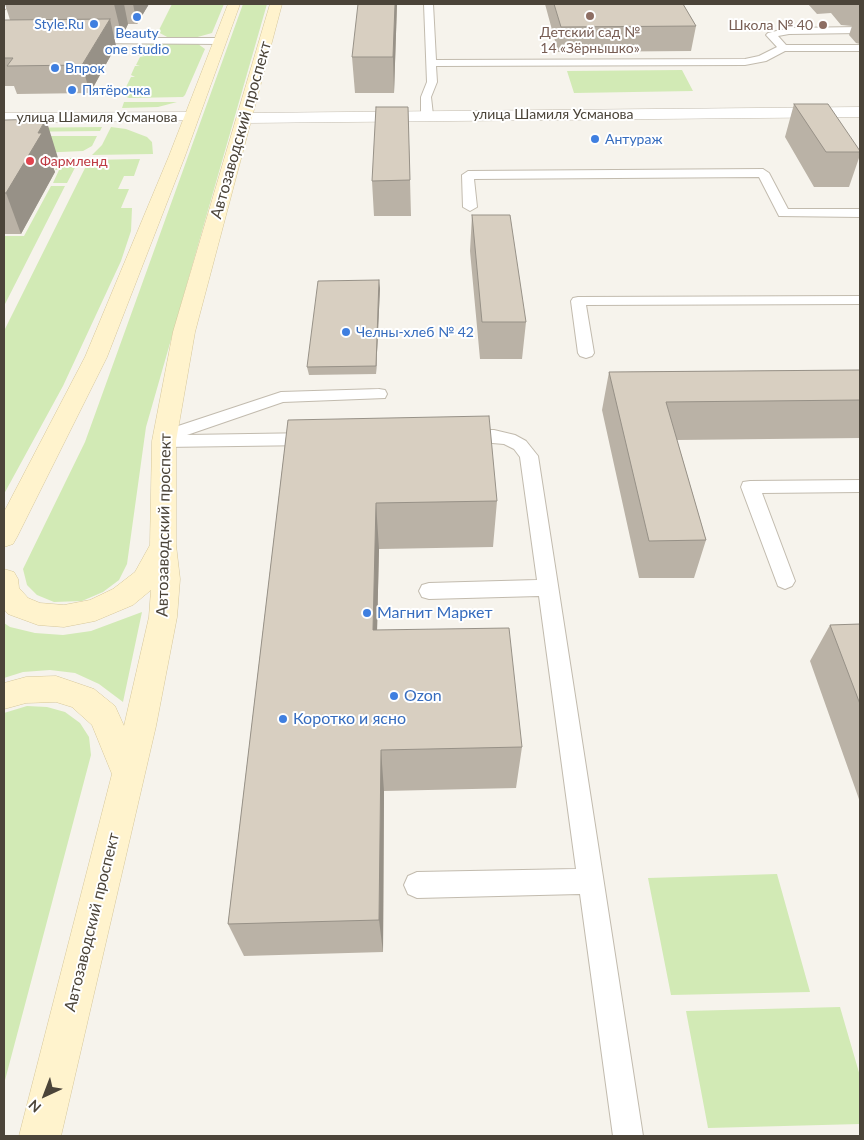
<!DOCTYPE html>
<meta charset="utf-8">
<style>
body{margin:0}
#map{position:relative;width:864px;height:1140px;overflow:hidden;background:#f6f3ec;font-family:Lato,sans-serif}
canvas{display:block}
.frame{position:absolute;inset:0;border:5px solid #4b4439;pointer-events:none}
.north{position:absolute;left:20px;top:1070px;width:50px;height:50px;-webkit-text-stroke:4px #fff;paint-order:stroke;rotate:223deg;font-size:14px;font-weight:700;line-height:20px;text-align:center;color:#4b4439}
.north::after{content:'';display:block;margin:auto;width:18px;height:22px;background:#4b4439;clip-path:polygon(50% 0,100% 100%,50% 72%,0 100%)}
</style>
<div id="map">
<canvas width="864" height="1140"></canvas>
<div class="frame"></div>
<div class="north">N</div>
</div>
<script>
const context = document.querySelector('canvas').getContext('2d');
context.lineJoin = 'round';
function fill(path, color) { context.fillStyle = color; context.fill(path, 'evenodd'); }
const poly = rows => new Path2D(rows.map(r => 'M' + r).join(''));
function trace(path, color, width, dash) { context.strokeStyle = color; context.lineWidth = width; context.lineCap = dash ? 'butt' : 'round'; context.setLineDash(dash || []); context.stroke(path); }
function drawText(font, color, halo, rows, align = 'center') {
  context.font = font + ' Lato,sans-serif'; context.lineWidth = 4; context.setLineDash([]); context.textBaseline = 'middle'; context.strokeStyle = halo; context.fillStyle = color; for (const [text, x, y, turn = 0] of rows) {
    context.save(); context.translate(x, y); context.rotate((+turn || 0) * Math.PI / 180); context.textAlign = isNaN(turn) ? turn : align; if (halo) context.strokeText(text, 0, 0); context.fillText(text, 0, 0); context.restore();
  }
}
const green = poly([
 [172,4,224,4,212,33,194,38,169,38,158,32],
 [243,4,267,4,146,427,127,564,119,580,103,592,82,601,54,602,37,595,27,585,23,569,85,442],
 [157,44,198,44,205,49,185,95,183,97,129,98,122,95,131,77,135,77,131,75,135,66,140,66,136,65,140,57,145,56,138,56,143,45],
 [682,70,693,91,574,93,567,71],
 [124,102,177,102,158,107,122,108],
 [102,127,100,131,4,132,4,128],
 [111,127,126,129,147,137,152,142,153,154,92,155,102,145],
 [48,136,97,136,92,146,83,151,38,153],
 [62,158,80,158,67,183,53,183,59,170,55,170],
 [140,159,134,176,124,176,118,189,129,189,121,208,132,208,131,231,121,261,63,386,4,494,4,331,89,160],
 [51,186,65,186,4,306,4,236,24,236],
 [142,612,123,702,99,684,75,673,50,670,23,672,4,678,4,623,10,627,35,633,63,635,91,631],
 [27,706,47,707,65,712,80,723,89,737,91,755,4,1084,4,713],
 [777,874,810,992,671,995,648,878],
 [840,1007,860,1076,860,1124,708,1128,686,1011]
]);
const lane = poly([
 [4,4,12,4,4,10,4,4],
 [424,4,433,4,436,60,745,59,759,56,777,47,766,35,768,33,789,28,860,27,860,33,789,34,778,36,786,45,860,45,860,51,785,51,766,61,745,65,436,66,437,82,431,97,433,115,427,118,421,115,421,97,427,82,424,4],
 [88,38,220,38,225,41,220,44,85,43,83,41,88,38],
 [763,169,769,173,788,209,860,209,860,217,779,216,759,177,474,179,477,207,470,211,463,207,462,175,468,171,763,169],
 [860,296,860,304,586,305,594,353,592,356,586,358,580,356,578,353,571,301,573,298,578,297,860,296],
 [379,389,385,390,387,394,385,398,283,402,187,435,312,433,318,435,321,439,318,443,312,445,164,447,158,445,155,441,161,436,163,431,281,392,379,389],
 [463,430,494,430,515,435,526,441,538,456,643,1136,613,1136,580,894,417,898,408,894,404,885,408,876,417,872,576,869,539,596,429,599,422,597,419,591,422,585,429,583,537,580,520,457,514,449,504,444,457,440,454,436,457,432,463,430],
 [860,480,860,492,762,493,795,581,792,586,785,589,778,586,741,487,743,482,750,481,860,480]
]);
const street = poly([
 [860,107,860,117,245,123,239,121,237,118,239,115,245,113,860,107],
 [190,112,196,114,198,117,196,120,4,123,4,113,190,112]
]);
const secondary = poly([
 [228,4,240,4,185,156,107,357,17,537,13,544,4,547,4,512,85,357,169,156,228,4],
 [270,4,282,4,195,332,176,441,176,545,180,579,177,617,156,726,61,1136,19,1136,112,774,92,725,72,707,56,702,26,703,4,709,4,683,26,677,56,676,94,689,115,706,124,726,149,617,151,590,133,605,95,621,64,627,38,625,8,614,4,609,4,569,14,572,18,579,19,588,28,598,40,603,64,605,90,600,113,589,135,572,150,545,152,441,173,332,270,4]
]);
const wall = poly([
 [5,4,149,4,137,24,128,24,122,37,114,37,116,46,90,93,17,94,14,86,4,86,4,20,10,20],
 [397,4,394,93,355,93,352,57],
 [545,4,683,4,696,26,691,51,558,52],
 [808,4,860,4,860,44,856,43,849,35,852,26,841,25,831,13,817,14],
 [794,104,860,151,860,155,849,187,814,187,785,137],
 [408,107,411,216,374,216,372,181],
 [4,121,58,158,53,167,55,172,21,234,4,234],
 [472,215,526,322,522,359,480,359,470,251],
 [380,288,376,374,309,375,307,367],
 [860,370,860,438,677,440,706,540,694,578,639,578,602,410,609,372],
 [288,420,497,501,493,547,379,549,377,630,522,747,516,788,384,791,383,952,244,956,228,924],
 [860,624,860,802,810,661,830,625]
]);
const shadedWall = poly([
 [114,4,124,4,128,24,122,37],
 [133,4,149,4,137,24],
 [395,4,397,4,394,93,393,57],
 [110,19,116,46,90,93,82,65],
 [46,119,58,158,53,167,55,172,21,234,6,193,38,133],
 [379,280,380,288,376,374,376,366],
 [376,503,379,549,376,674,373,630],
 [381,750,384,791,383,952,379,920]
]);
const building = poly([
 [358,4,395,4,393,57,352,57,358,4],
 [554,4,683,4,696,26,561,27,554,4],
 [110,19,82,65,7,66,13,58,4,58,4,20,110,19],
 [794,104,828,104,860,151,860,152,826,152,794,104],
 [376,107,408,107,410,180,372,181,376,107],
 [46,119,38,133,42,133,6,193,4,193,4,121,5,120,46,119],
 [472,215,510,215,526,322,482,322,472,215],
 [379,280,376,366,307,367,318,281,379,280],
 [860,370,860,400,666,402,706,540,649,541,609,372,860,370],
 [489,416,497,501,376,503,373,630,509,628,522,747,381,750,379,920,228,924,288,420,489,416],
 [860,624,860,704,830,625,860,624]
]);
const markers = [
 [590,16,5,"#8d6e63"],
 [137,17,5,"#3f7fe0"],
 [94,24,5,"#3f7fe0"],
 [823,25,5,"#8d6e63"],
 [55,68,5,"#3f7fe0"],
 [72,90,5,"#3f7fe0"],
 [595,139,5,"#3f7fe0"],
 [30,161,5,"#e0444e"],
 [346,332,5,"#3f7fe0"],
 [367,613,5,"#3f7fe0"],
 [394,696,5,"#3f7fe0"],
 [283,719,5,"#3f7fe0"]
];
const farShopnames = [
 ["Style.Ru",84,24,"right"],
 ["Beauty",137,33,"center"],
 ["one studio",137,49,"center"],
 ["Впрок",65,68],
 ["Пятёрочка",82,90],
 ["Антураж",605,139],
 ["Челны-хлеб № 42",356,332]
];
const farEducationnames = [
 ["Школа № 40",813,25],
 ["Детский сад №",590,32,"center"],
 ["14 «Зёрнышко»",590,48,"center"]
];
const farStreetnames = [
 ["улица Шамиля Усманова",553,114],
 ["улица Шамиля Усманова",97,117]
];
const farHealthnames = [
 ["Фармленд",40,161]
];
const streetNames = [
 ["Автозаводский проспект",241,130,-74],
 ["Автозаводский проспект",164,525,-89],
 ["Автозаводский проспект",92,922,-76]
];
const shopNames = [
 ["Магнит Маркет",377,613],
 ["Ozon",404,696],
 ["Коротко и ясно",293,719]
];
fill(green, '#d2eab5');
trace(lane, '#c2bbae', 2);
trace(street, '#c2bbae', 1);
trace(secondary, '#d6c79b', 1);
fill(lane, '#fff');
fill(street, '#fff');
fill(secondary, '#fff3cd');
fill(wall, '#bab2a6');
fill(shadedWall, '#979187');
fill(building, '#d8cfc1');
trace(building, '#979187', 1);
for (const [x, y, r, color] of markers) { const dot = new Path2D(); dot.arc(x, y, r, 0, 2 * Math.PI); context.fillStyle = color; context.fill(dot); trace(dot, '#fff', 2); }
drawText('14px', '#366cbe', '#fff', farShopnames, 'left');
drawText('14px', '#785e54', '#fff', farEducationnames, 'right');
drawText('14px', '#4b4439', '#fff', farStreetnames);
drawText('14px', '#be3a42', '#fff', farHealthnames, 'left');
drawText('16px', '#4b4439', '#fff', streetNames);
drawText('16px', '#366cbe', '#fff', shopNames, 'left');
</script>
